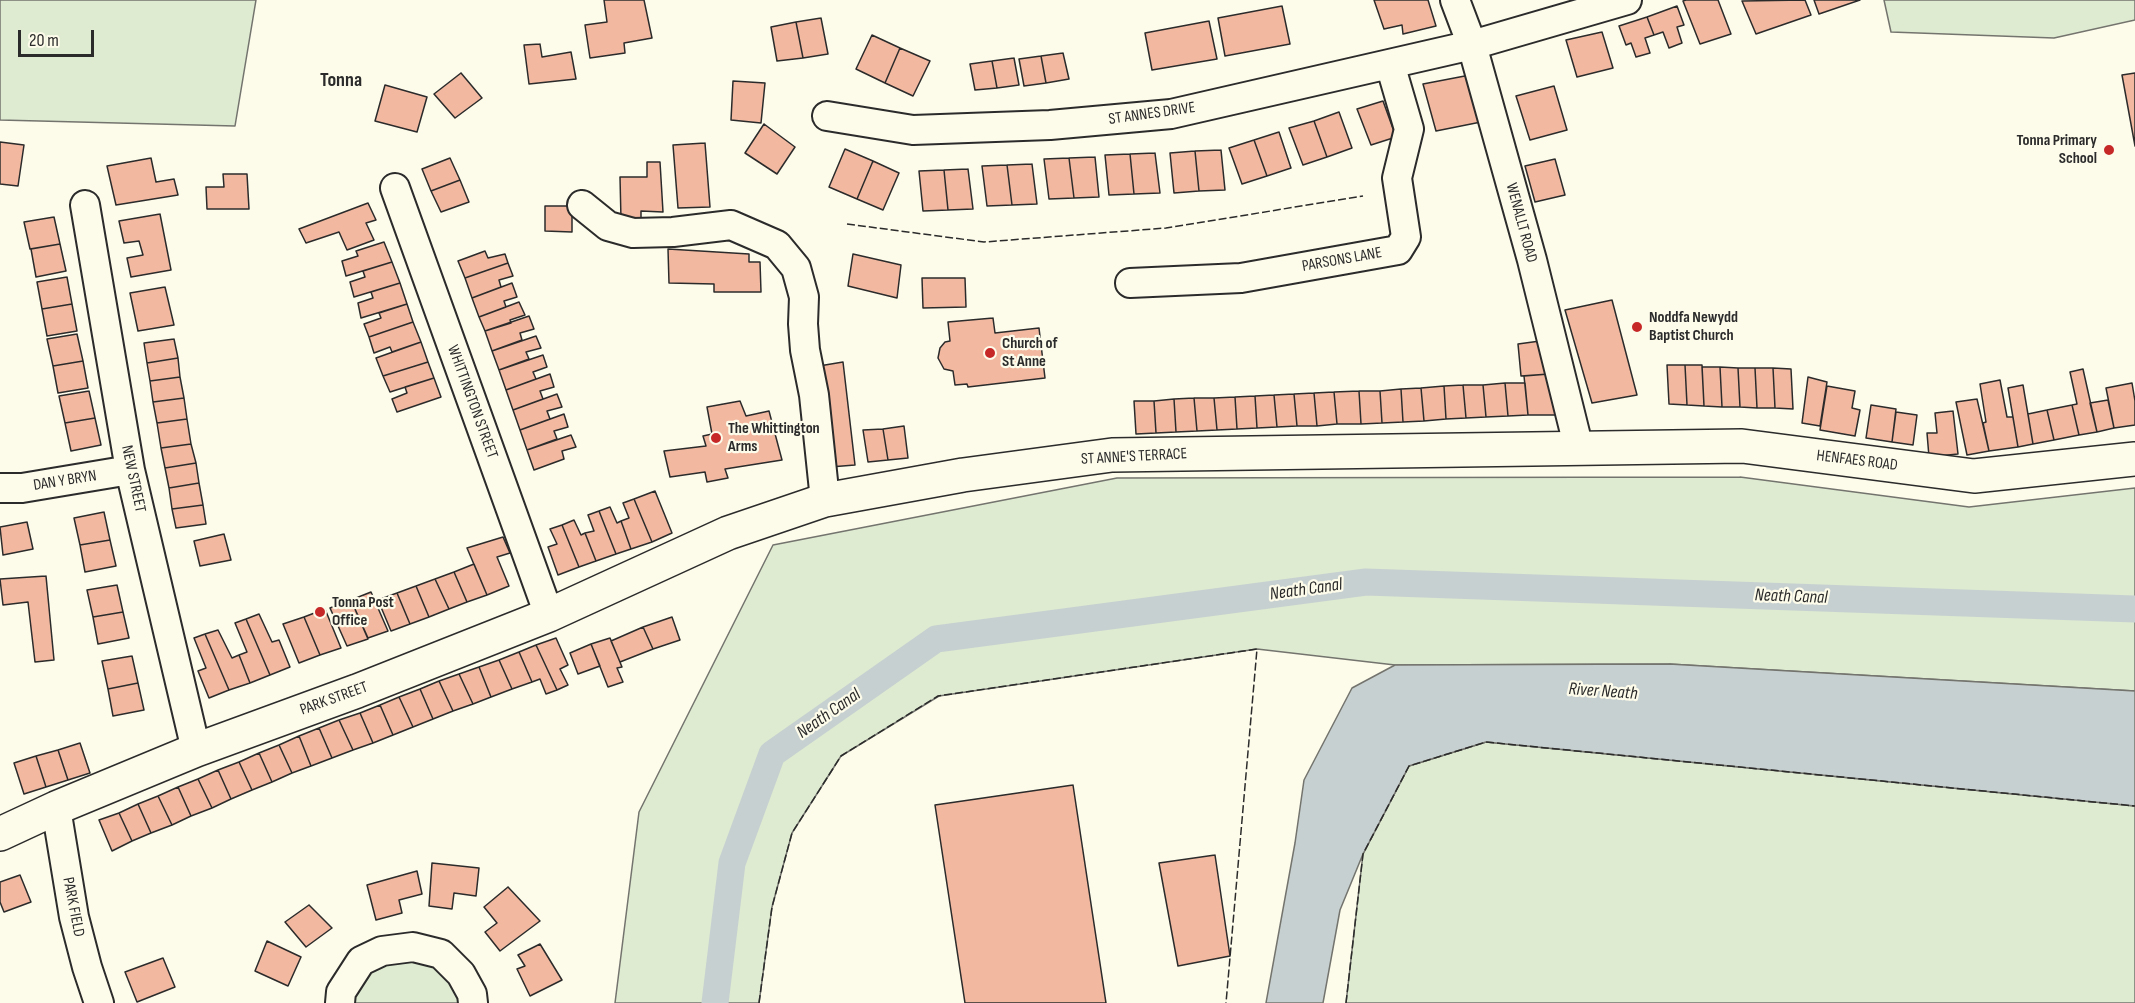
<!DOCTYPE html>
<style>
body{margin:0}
#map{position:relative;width:2135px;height:1003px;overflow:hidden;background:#fdfbea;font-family:"Sofia Sans Condensed",sans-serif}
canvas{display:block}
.scale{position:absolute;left:18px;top:30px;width:76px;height:27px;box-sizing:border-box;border:3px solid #2b2b2b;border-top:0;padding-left:8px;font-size:18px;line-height:21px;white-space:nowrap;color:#2b2b2b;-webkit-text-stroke:4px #fdfbea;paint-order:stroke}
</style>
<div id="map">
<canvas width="2135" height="1003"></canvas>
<div class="scale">20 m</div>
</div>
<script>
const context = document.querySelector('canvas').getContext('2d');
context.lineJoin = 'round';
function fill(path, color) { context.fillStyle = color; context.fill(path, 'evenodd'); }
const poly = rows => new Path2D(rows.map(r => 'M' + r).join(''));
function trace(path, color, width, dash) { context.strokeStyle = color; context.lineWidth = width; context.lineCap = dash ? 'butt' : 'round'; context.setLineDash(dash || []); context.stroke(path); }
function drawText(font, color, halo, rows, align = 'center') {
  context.font = font + ' "Sofia Sans Condensed",sans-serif'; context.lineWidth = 4.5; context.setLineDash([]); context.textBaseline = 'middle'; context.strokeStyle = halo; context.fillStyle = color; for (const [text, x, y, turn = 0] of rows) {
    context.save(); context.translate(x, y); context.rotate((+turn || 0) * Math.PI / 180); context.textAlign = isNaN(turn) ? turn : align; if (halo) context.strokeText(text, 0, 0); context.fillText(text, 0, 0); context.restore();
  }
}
const green = poly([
 [0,0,256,0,235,126,0,120,0,0],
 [1884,0,2135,0,2135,20,2054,38,1891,32,1884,0],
 [1740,477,1969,507,2135,488,2135,691,1669,664,1395,665,1257,649,939,696,841,756,792,833,772,907,759,1003,615,1003,639,812,773,545,1117,478,1740,477],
 [1486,742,2135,806,2135,1003,1346,1003,1363,854,1409,766,1486,742],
 [422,958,447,974,462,1003,349,1003,351,996,378,963,422,958]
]);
const water = poly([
 [1669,664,2135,691,2135,806,1486,742,1409,766,1363,854,1340,910,1323,1003,1266,1003,1295,843,1304,780,1352,688,1395,665,1669,664]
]);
const canal = poly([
 [715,1003,732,863,772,754,936,639,1366,582,2135,609]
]);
const building = poly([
 [604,0,644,0,652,38,624,43,625,53,590,58,585,25,607,22,604,0],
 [1374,0,1428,0,1436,26,1403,34,1402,25,1384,29,1374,0],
 [1686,0,1718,0,1731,34,1700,44,1683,1,1686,0],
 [1805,0,1811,15,1756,34,1742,1,1805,0],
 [1814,0,1860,0,1819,14,1814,0],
 [1282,6,1290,44,1225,56,1218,18,1282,6],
 [1677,6,1684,25,1677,27,1682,43,1669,48,1663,32,1654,35,1647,17,1677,6],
 [1647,17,1654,35,1645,38,1650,53,1636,57,1631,43,1626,45,1619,26,1647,17],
 [821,18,828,54,803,58,796,22,821,18],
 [1209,21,1217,59,1152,70,1145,33,1209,21],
 [796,22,803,58,777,61,771,27,796,22],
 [1602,32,1613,68,1577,77,1566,40,1602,32],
 [872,35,900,48,885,83,856,69,872,35],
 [540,44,542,57,571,52,576,79,529,84,524,45,540,44],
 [900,48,930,61,913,96,885,83,900,48],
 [1063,53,1069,79,1046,83,1041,56,1063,53],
 [1041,56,1046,83,1024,86,1019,59,1041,56],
 [1014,58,1019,85,997,88,992,61,1014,58],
 [992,61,997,88,975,90,970,64,992,61],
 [461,73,482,98,455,118,434,94,461,73],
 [2135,73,2135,146,2122,75,2135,73],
 [1470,75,1481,122,1436,131,1423,84,1470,75],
 [733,81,765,83,761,123,731,120,733,81],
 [385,85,427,97,417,132,375,121,385,85],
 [1554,86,1567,130,1530,140,1516,96,1554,86],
 [1383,101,1396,137,1371,145,1357,109,1383,101],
 [1339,112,1352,148,1327,157,1314,121,1339,112],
 [1314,121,1327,157,1303,165,1289,128,1314,121],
 [764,124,795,147,777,174,745,153,764,124],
 [1279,132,1291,168,1267,176,1254,140,1279,132],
 [1254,140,1267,176,1242,184,1229,148,1254,140],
 [0,142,24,145,18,186,0,184,0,142],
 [705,143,710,207,678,208,673,145,705,143],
 [845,149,873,161,857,199,829,187,845,149],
 [1221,150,1225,190,1199,191,1195,151,1221,150],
 [1195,151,1199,191,1174,193,1170,153,1195,151],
 [1155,153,1160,193,1134,194,1130,154,1155,153],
 [1130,154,1134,194,1109,195,1105,155,1130,154],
 [1095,157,1099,197,1074,198,1069,158,1095,157],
 [151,158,156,182,174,179,178,195,116,205,107,166,151,158],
 [450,158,460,180,431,191,422,169,450,158],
 [1069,158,1074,198,1049,199,1044,159,1069,158],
 [1555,159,1565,195,1535,202,1525,166,1555,159],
 [873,161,899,173,883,210,857,199,873,161],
 [647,162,660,162,663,212,641,211,641,220,621,220,620,177,647,177,647,162],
 [1032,164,1037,204,1012,205,1007,165,1032,164],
 [1007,165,1012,205,987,206,982,166,1007,165],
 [968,169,973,209,948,210,944,170,968,169],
 [944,170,948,210,923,211,919,171,944,170],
 [223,174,247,174,249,209,207,209,206,187,224,187,223,174],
 [460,180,469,202,441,212,431,191,460,180],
 [368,203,376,220,366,223,374,240,347,250,339,232,306,243,299,229,368,203],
 [545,206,572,206,572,232,545,231,545,206],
 [160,214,171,270,131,277,127,258,143,255,139,241,124,243,119,221,160,214],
 [54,217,60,244,30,249,24,222,54,217],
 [384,242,392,262,346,276,342,261,358,256,356,251,384,242],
 [60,244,66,271,36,277,31,249,60,244],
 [668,249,749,254,749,262,760,262,761,292,714,292,714,284,669,283,668,249],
 [485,251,488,258,505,254,508,263,465,278,458,261,485,251],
 [853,254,901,265,897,298,848,286,853,254],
 [392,262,400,283,354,297,350,282,365,277,363,271,392,262],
 [508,263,513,276,499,280,501,287,472,298,465,278,508,263],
 [67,277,72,304,42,309,37,282,67,277],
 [922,278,965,278,966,307,923,308,922,278],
 [400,283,407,304,361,318,358,303,373,298,371,292,400,283],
 [512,283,517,297,504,301,506,307,479,317,472,298,512,283],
 [165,287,174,325,138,331,130,293,165,287],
 [1612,300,1637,395,1592,403,1565,310,1612,300],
 [519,302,525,315,510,320,511,323,485,331,479,317,519,302],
 [72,304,77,331,47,336,42,309,72,304],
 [407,304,413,322,369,337,364,324,381,318,379,313,407,304],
 [529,316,534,329,520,333,522,340,492,351,485,331,529,316],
 [993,318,995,333,1039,328,1045,378,968,387,967,384,955,385,953,371,944,369,938,358,940,348,945,342,950,341,948,322,993,318],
 [413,322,421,342,392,352,390,347,374,353,369,337,413,322],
 [77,334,83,361,53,366,47,339,77,334],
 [536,336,541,348,526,352,529,359,499,370,492,351,536,336],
 [174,339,178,358,147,363,144,343,174,339],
 [1540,341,1549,374,1521,376,1518,344,1540,341],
 [421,342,428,362,383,376,376,358,421,342],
 [543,355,547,367,533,372,536,379,506,390,499,370,543,355],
 [178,358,180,377,150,381,147,363,178,358],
 [83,361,88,388,58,393,53,366,83,361],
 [428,362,434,378,390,392,383,376,428,362],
 [843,362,855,465,830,467,819,366,843,362],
 [1667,365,1685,365,1687,405,1669,404,1667,365],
 [1685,365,1702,365,1704,406,1687,405,1685,365],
 [1702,367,1720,367,1722,407,1704,406,1702,367],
 [1720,367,1738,368,1740,407,1722,407,1720,367],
 [1738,368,1755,368,1757,408,1740,407,1738,368],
 [1755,368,1773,368,1775,408,1757,408,1755,368],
 [1773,368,1791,369,1793,409,1775,408,1773,368],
 [2083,369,2097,432,2079,435,2072,405,2077,404,2070,372,2083,369],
 [550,374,554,387,540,391,543,399,513,410,506,390,550,374],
 [1549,374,1557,415,1528,415,1524,376,1549,374],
 [180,377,184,398,153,402,150,381,180,377],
 [1808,377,1827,382,1820,426,1802,423,1808,377],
 [434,378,441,397,397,412,392,399,407,393,405,387,434,378],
 [2000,380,2007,417,2013,417,2018,447,1989,451,1983,423,1986,422,1980,384,2000,380],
 [1505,383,1525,383,1528,415,1508,416,1505,383],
 [1505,383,1508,416,1486,417,1483,385,1505,383],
 [2132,383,2135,401,2135,425,2114,428,2106,388,2132,383],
 [1463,385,1483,385,1486,417,1466,418,1463,385],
 [1463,385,1466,418,1446,419,1444,386,1463,385],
 [2023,385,2033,444,2018,447,2008,388,2023,385],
 [1444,386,1446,419,1424,421,1421,388,1444,386],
 [1827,386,1855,391,1852,408,1860,410,1855,436,1820,430,1827,386],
 [1421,388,1424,421,1403,422,1401,389,1421,388],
 [1401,389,1403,422,1382,423,1380,391,1401,389],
 [89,391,95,418,65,423,59,396,89,391],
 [1359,391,1380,391,1382,423,1361,424,1359,391],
 [1359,391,1361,424,1337,424,1334,392,1359,391],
 [1334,392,1337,424,1317,426,1314,393,1334,392],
 [1314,393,1317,426,1297,426,1294,394,1314,393],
 [557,394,562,407,547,411,550,419,520,430,513,410,557,394],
 [1294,394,1297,426,1277,427,1274,395,1294,394],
 [1274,395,1277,427,1257,428,1255,396,1274,395],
 [1255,396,1257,428,1237,429,1235,397,1255,396],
 [1235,397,1237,429,1217,430,1214,398,1235,397],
 [184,398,187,419,157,423,153,402,184,398],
 [1194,398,1214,398,1217,430,1197,431,1194,398],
 [1194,398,1197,431,1176,432,1174,399,1194,398],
 [1174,399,1176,432,1156,433,1154,401,1174,399],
 [1977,399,1989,451,1967,455,1956,402,1977,399],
 [2108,400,2114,428,2097,432,2090,403,2108,400],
 [740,401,746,416,769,411,782,460,725,469,728,478,707,482,705,472,670,477,664,451,706,446,703,436,712,434,707,407,740,401],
 [1134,401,1154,401,1156,433,1136,434,1134,401],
 [1871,405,1896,409,1892,442,1866,438,1871,405],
 [2072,405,2079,435,2054,440,2047,410,2072,405],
 [2047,410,2054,440,2033,444,2028,414,2047,410],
 [1953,411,1958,454,1929,457,1927,433,1937,433,1935,413,1953,411],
 [1896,412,1917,415,1913,445,1892,442,1896,412],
 [564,414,568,427,554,431,557,439,527,450,520,430,564,414],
 [95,418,101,445,71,451,65,423,95,418],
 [187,419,191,444,161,448,157,423,187,419],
 [904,426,908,458,888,460,883,429,904,426],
 [883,429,888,460,868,462,863,430,883,429],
 [571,435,576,447,562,451,564,459,534,470,527,450,571,435],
 [191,444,196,463,165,468,161,448,191,444],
 [196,463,199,483,169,488,165,468,196,463],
 [199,483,203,505,172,509,169,488,199,483],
 [655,491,672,533,652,542,634,499,655,491],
 [634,499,652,542,631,549,621,521,629,518,623,503,634,499],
 [203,505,206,524,176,528,172,509,203,505],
 [610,507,617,523,621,521,631,549,616,554,599,511,610,507],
 [599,511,616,554,596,561,585,533,594,531,588,515,599,511],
 [104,512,110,540,80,545,74,518,104,512],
 [574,520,581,535,585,533,596,561,579,567,562,525,574,520],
 [27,522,33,549,3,555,0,527,27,522],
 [562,525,579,567,558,575,548,547,557,544,550,529,562,525],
 [224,534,231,560,200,566,194,541,224,534],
 [503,537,510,553,497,557,509,586,487,595,467,548,503,537],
 [110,540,116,566,85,572,80,545,110,540],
 [474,564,487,595,467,602,454,572,474,564],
 [454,572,467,602,449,609,435,579,454,572],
 [46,576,54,660,35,662,28,602,3,605,0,579,46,576],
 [435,579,449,609,429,617,416,586,435,579],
 [117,585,123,612,93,617,87,590,117,585],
 [416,586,429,617,410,624,397,593,416,586],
 [371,592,388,631,368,638,351,600,371,592],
 [397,593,410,624,391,631,378,600,397,593],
 [351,600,368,639,347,646,330,608,351,600],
 [325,609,341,648,320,655,304,617,325,609],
 [123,612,129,638,98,644,93,617,123,612],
 [259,614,272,642,279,640,290,667,270,675,246,619,259,614],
 [304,617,320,655,299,663,283,624,304,617],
 [672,617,680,640,653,649,643,627,672,617],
 [246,619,270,675,250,683,239,655,247,652,235,623,246,619],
 [643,627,653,649,620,662,611,641,643,627],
 [218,630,232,658,239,655,250,683,229,690,205,634,218,630],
 [205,634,229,690,209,698,198,671,206,668,194,638,205,634],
 [556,638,568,665,560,669,568,685,557,690,536,645,556,638],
 [610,638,622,667,617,668,623,682,608,687,591,644,610,638],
 [591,644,600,666,578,674,570,653,591,644],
 [536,645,557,690,546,694,540,679,532,682,519,652,536,645],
 [519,652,532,682,512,689,499,660,519,652],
 [132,656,138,683,108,689,102,661,132,656],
 [499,660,512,689,491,697,479,667,499,660],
 [479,667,491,697,473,704,459,674,479,667],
 [459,674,473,704,453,711,439,681,459,674],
 [439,681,453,711,433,719,420,689,439,681],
 [138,683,144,710,113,716,108,689,138,683],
 [420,689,433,719,413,727,399,697,420,689],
 [399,697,413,727,393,735,380,705,399,697],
 [380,705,393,735,373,743,360,713,380,705],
 [360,713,373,743,353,750,339,720,360,713],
 [339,720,353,750,332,758,319,728,339,720],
 [319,728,332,758,311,766,299,736,319,728],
 [299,736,311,766,292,773,279,745,299,736],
 [80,743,90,773,68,780,58,750,80,743],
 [279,745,292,773,272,782,259,753,279,745],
 [58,750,68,780,46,787,36,756,58,750],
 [259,753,272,782,252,790,239,762,259,753],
 [36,756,46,787,24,794,14,763,36,756],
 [239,762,252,790,231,799,218,770,239,762],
 [218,770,231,799,212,808,198,779,218,770],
 [198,779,212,808,191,816,178,787,198,779],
 [1073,785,1106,1003,965,1003,935,805,1073,785],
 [178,787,191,816,172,825,158,796,178,787],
 [158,796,172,825,151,833,138,804,158,796],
 [138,804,151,833,132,841,119,813,138,804],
 [119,813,132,841,112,851,99,820,119,813],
 [1215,855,1230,956,1178,966,1159,863,1215,855],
 [432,863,479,868,476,896,454,893,452,909,429,906,432,863],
 [417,871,422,894,399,900,402,913,376,920,367,885,417,871],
 [20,875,31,902,4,912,0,902,0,882,20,875],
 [508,887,540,921,500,951,485,932,497,923,484,907,508,887],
 [309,905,332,928,306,947,285,922,309,905],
 [267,941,301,957,288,986,255,971,267,941],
 [540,944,562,980,530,996,517,969,525,966,518,955,540,944],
 [163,958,175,987,137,1002,125,972,163,958]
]);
const minor = poly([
 [1455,0,1472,45,1532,260,1579,449],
 [827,116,913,130,1050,125,1171,114,1472,45,1627,0],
 [395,188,549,615],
 [85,205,130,470,196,750],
 [582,205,608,226,633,233,673,232,731,225,777,245,796,268,804,297,803,324,805,350,814,395,825,500],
 [1130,283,1241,278,1398,250,1406,237,1397,178,1409,129,1390,64],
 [0,488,22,488,130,470],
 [56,808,74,917,87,967,99,1003],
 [340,1003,341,992,361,961,382,951,413,947,441,954,461,974,472,994,473,1003]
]);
const major = poly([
 [0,834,56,808,196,750,357,691,549,615,728,533,825,500,963,475,1112,455,1742,446,1974,476,2135,459]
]);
const fence = poly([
 [847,224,984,242,1166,228,1363,196],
 [759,1003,772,907,792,833,841,756,938,696,1257,649,1226,1003],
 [1346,1003,1363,854,1409,766,1486,742,2135,806]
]);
const markers = [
 [2109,150,6,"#c62828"],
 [1637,327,6,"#c62828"],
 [990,353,6,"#c62828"],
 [716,438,6,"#c62828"],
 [320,612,6,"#c62828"]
];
const streetNames = [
 ["ST ANNES DRIVE",1152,114,-8],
 ["WENALLT ROAD",1521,223,75],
 ["PARSONS LANE",1342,260,-10],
 ["WHITTINGTON STREET",472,402,70],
 ["ST ANNE'S TERRACE",1134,457,-3],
 ["HENFAES ROAD",1857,461,7],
 ["NEW STREET",133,479,78],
 ["DAN Y BRYN",65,481,-9],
 ["PARK STREET",334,699,-20],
 ["PARK FIELD",73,907,79]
];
const poiNames = [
 ["Tonna Primary",2097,141,"right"],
 ["School",2097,159,"right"],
 ["Noddfa Newydd",1649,318],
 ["Baptist Church",1649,336],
 ["Church of",1002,344],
 ["St Anne",1002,362],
 ["The Whittington",728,429],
 ["Arms",728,447],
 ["Tonna Post",332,603],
 ["Office",332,621]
];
const waterNames = [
 ["Neath Canal",1306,590,-8],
 ["Neath Canal",1791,597,2],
 ["River Neath",1603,692,4],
 ["Neath Canal",829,714,-35]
];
const quarterNames = [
 ["Tonna",341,81]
];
fill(green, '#deebd1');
trace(green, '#74746e', 1.5);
fill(water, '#c7d0d0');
trace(water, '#74746e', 1.5);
trace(canal, '#c7d0d0', 27);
fill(building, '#f2b8a0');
trace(building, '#2b2b2b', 1.5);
trace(minor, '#2b2b2b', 32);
trace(major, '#2b2b2b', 36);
trace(minor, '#fdfbea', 28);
trace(major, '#fdfbea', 33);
trace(fence, '#2b2b2b', 1.5, [8, 3]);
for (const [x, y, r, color] of markers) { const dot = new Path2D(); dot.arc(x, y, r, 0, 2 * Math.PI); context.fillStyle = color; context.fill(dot); trace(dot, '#fdfbea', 2); }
drawText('16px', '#2b2b2b', '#fdfbea', streetNames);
drawText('bold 16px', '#2b2b2b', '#fdfbea', poiNames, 'left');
drawText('italic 18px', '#2b2b2b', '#fdfbea', waterNames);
drawText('bold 20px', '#2b2b2b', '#fdfbea', quarterNames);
</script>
